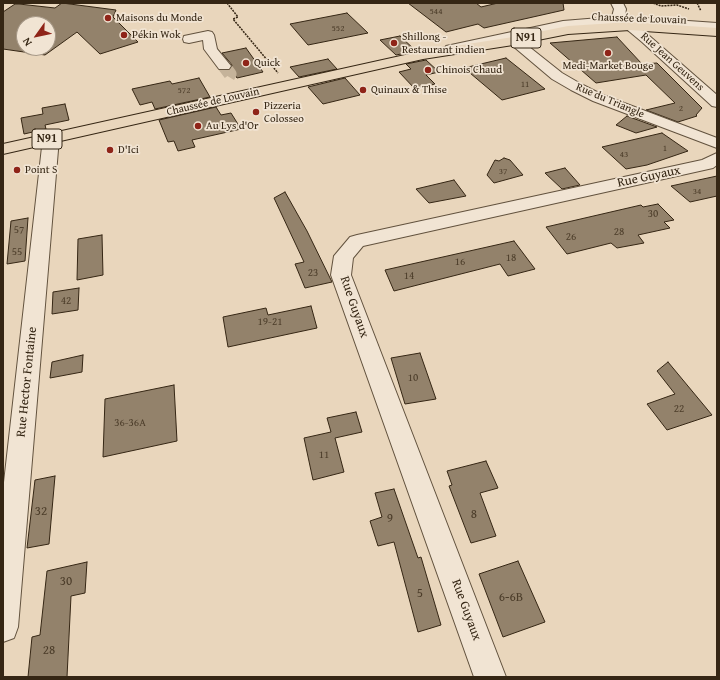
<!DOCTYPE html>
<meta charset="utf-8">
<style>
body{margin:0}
#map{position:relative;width:720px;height:680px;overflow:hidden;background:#e9d6bc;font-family:"Gentium Book Plus",serif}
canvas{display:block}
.frame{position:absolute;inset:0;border:4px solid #352614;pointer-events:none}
.north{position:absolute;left:16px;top:16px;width:40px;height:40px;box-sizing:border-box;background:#f1e4d3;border:1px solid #a69887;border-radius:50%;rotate:237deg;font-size:11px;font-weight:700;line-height:16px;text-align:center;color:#352614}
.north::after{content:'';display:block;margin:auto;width:14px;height:18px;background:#8f2418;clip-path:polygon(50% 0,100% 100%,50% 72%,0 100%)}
</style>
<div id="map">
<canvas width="720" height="680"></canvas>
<div class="frame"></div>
<div class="north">N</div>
</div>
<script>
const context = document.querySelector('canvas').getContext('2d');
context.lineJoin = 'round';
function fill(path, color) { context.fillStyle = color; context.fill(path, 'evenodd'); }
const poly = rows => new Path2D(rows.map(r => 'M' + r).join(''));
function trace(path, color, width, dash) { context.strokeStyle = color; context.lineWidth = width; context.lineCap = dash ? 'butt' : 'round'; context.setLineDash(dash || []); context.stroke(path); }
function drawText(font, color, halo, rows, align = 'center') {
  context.font = font + ' "Gentium Book Plus",serif'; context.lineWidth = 3.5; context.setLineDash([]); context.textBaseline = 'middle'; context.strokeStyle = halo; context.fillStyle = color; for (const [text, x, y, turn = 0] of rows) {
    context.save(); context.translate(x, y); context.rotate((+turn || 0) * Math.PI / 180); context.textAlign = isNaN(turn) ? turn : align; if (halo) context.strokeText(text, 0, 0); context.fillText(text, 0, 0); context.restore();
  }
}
const building = poly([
 [62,3,116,10,113,17,138,42,100,54,77,32,45,55,3,49,3,12,15,4,19,4,55,8,62,3],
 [24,24,48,24,48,48,24,48,24,24],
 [408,3,476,3,481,7,498,3,563,3,564,10,484,28,478,24,446,32,408,3],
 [347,13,368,33,308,45,290,24,347,13],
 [400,36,416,51,396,55,380,40,400,36],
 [617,37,642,64,657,63,702,108,696,115,697,116,678,122,646,110,675,103,646,75,596,83,550,43,617,37],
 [246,48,263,72,237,78,231,69,232,65,222,53,246,48],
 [506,58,545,89,502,100,464,68,506,58],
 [328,59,337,69,299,77,290,67,328,59],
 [426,60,439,72,426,75,435,84,415,89,399,72,411,69,406,64,426,60],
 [199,78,210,97,155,109,152,102,140,105,132,89,170,81,172,84,199,78],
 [345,78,360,95,323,104,308,87,345,78],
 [65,104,69,120,45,125,46,129,24,134,21,118,43,114,42,108,65,104],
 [216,107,221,115,231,113,241,129,192,140,195,147,178,151,174,141,168,142,159,120,216,107],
 [627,116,657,127,636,133,616,125,627,116],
 [662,133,688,151,647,165,626,169,602,147,662,133],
 [504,158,510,160,523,175,494,183,487,175,495,160,499,161,504,158],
 [565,168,580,185,562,189,545,173,565,168],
 [717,176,717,196,690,202,671,186,717,176],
 [454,180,466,196,429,203,416,189,454,180],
 [285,192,307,231,332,282,305,288,295,264,304,262,274,198,285,192],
 [658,204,674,220,664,222,670,228,638,235,644,243,617,248,611,243,567,254,546,227,641,205,643,207,658,204],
 [28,218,25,261,7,264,11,221,28,218],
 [102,235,103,275,77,280,78,239,102,235],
 [514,241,535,269,508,276,500,264,394,291,385,270,514,241],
 [79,288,78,310,52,314,53,292,79,288],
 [311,306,317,328,228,347,223,317,266,308,268,315,311,306],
 [420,353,436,399,405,404,391,358,420,353],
 [83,355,82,372,50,378,52,362,83,355],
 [668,362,712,415,667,430,647,404,675,394,657,371,668,362],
 [174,385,177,441,103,457,105,399,174,385],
 [356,412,362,432,335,438,344,472,313,480,304,438,331,432,327,418,356,412],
 [486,461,498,488,480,493,496,536,471,543,449,486,452,485,447,471,486,461],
 [55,476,49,544,27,548,35,480,55,476],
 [394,489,418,558,421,557,441,625,418,632,394,542,378,546,370,521,382,517,375,493,394,489],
 [518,561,545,622,503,637,479,574,518,561],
 [87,562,85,593,71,596,67,677,28,677,32,637,40,635,47,571,87,562]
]);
const minorTunnel = poly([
 [224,66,230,74,227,79]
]);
const path = poly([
 [227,3,238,17,233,19,278,73],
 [653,3,661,6,677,5,689,9],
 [697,3,701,11]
]);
const minor = poly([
 [611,3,623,3,626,9,625,16,630,19,645,18,717,23,717,31,638,26,717,95,717,107,712,106,642,42,624,27,606,28,601,25,563,29,518,38,562,73,581,84,603,95,717,138,717,148,593,101,571,90,552,79,507,41,451,53,446,52,444,49,446,46,451,45,563,21,612,17,614,9,611,3],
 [208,31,212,32,214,35,217,49,231,66,229,69,219,69,204,49,203,40,189,43,184,42,183,39,184,36,208,31],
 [51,133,57,135,59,138,18,627,14,638,3,642,3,491,43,138,45,135,51,133],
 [717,153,717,165,713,168,363,246,353,258,351,275,506,677,474,677,331,275,334,256,350,237,357,235,702,160,717,153]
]);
const major = poly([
 [630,22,717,28,717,36,630,30,568,34,513,45,423,59,3,154,3,144,423,51,513,37,568,26,630,22]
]);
const markers = [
 [108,18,4,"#8f2418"],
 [124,35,4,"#8f2418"],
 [394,43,4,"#8f2418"],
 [608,53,4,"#8f2418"],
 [246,63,4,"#8f2418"],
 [428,70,4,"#8f2418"],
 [363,90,4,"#8f2418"],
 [256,112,4,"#8f2418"],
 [198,126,4,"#8f2418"],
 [110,150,4,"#8f2418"],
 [17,170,4,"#8f2418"]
];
const farNumbernames = [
 ["544",436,12],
 ["552",338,29],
 ["11",525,85],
 ["572",184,91],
 ["2",681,109],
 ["1",665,149],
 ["43",624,155],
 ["37",503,172],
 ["34",697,192]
];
const farPoinames = [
 ["Maisons du Monde",116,18],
 ["Pékin Wok",132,35],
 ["Shillong -",402,37],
 ["Restaurant indien",402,50],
 ["Quick",254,63],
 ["Medi-Market Bouge",608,66,"center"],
 ["Chinois Chaud",436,70],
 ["Quinaux & Thise",371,90],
 ["Pizzeria",264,106],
 ["Colosseo",264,119],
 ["Au Lys d'Or",206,126],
 ["D'Ici",118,150],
 ["Point S",25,170]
];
const farStreetnames = [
 ["Chaussée de Louvain",639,19,2],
 ["Rue Jean Geuvens",672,62,42],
 ["Rue du Triangle",610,101,23],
 ["Chaussée de Louvain",213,102,-13]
];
const numberNames = [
 ["30",653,214],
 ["57",19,230],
 ["28",619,232],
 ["26",571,237],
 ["55",17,252],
 ["18",511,258],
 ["16",460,262],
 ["23",313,273],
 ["14",409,276],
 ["42",66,301],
 ["19-21",270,322],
 ["10",413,378],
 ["22",679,409],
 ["36-36A",130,423],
 ["11",324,455]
];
const shields = [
 [526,38,30],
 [47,139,30]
];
const shieldNames = [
 ["N91",526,38],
 ["N91",47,139]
];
const streetNames = [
 ["Rue Guyaux",649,177,-12],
 ["Rue Guyaux",354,307,71],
 ["Rue Hector Fontaine",27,382,-84],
 ["Rue Guyaux",466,610,70]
];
const nearNumbernames = [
 ["32",41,512],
 ["8",474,515],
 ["9",390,519],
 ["30",66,582],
 ["5",420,594],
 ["6-6B",511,598],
 ["28",49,651]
];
fill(building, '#93826b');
trace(building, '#352614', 1);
trace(minorTunnel, '#c5b39a', 13, [13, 6]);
trace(minor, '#62523e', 2);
trace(major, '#352614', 2);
trace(path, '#352614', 1.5, [2, 1]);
fill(minor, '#f1e4d3');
fill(major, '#e9d6bc');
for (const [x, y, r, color] of markers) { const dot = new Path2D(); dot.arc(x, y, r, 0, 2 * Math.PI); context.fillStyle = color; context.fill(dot); trace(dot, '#f1e4d3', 1.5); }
drawText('9px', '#4c3d2a', null, farNumbernames);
drawText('11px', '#352614', '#f1e4d3', farPoinames, 'left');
drawText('11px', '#352614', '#f1e4d3', farStreetnames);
drawText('11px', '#4c3d2a', null, numberNames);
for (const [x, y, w] of shields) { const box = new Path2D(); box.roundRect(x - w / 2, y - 10, w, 20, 3); context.fillStyle = '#f1e4d3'; context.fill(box); trace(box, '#352614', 1); }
drawText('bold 12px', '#352614', null, shieldNames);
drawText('13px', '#352614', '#f1e4d3', streetNames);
drawText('13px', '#4c3d2a', null, nearNumbernames);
</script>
